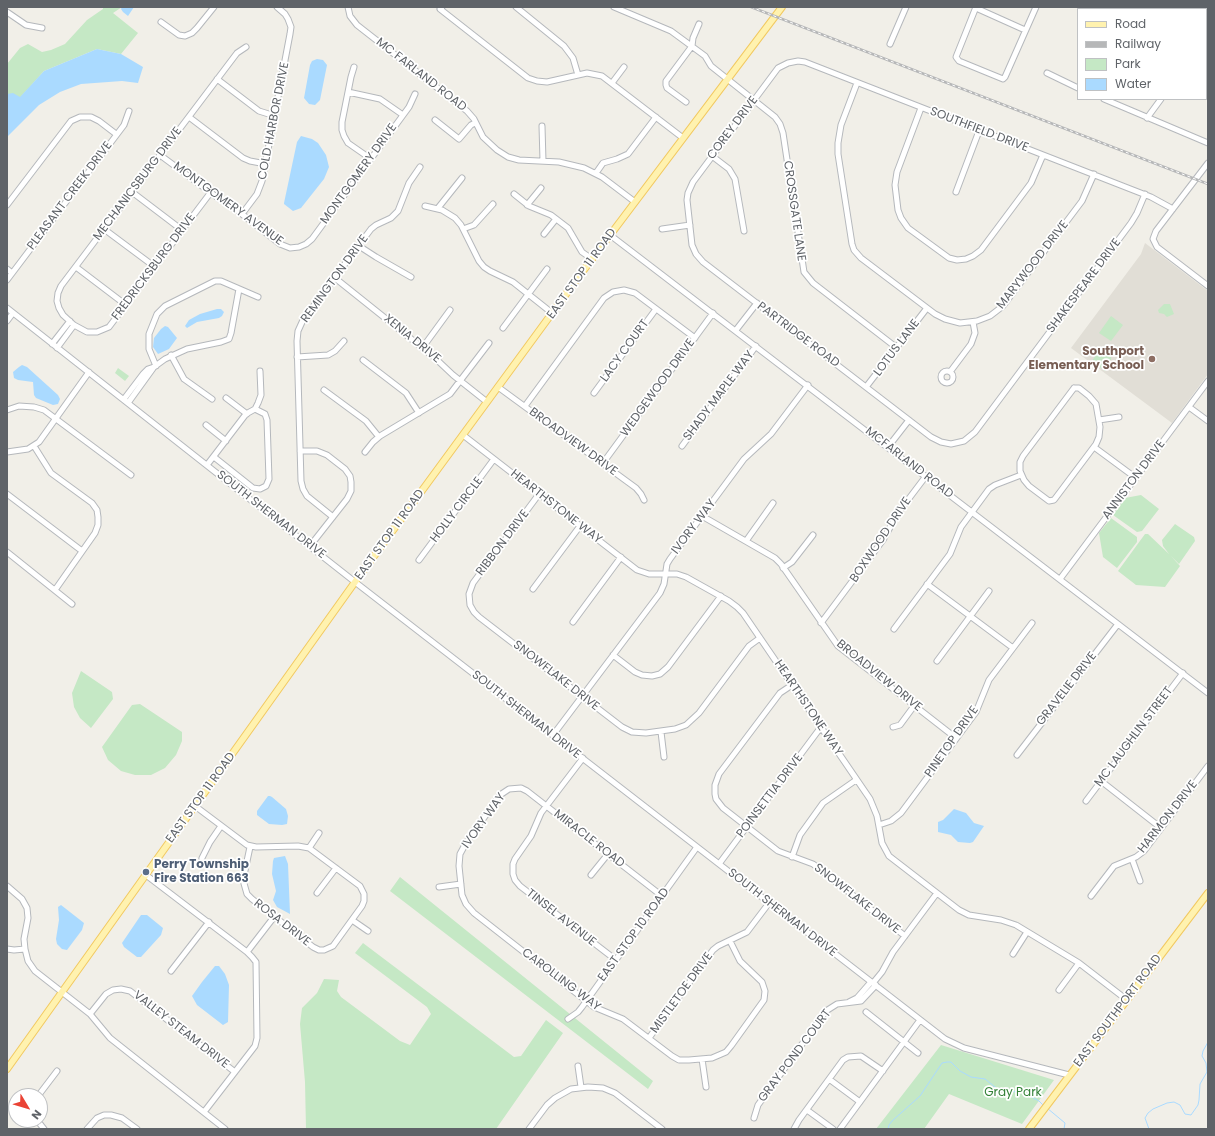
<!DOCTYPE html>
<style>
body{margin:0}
#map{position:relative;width:1215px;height:1136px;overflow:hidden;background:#f1efe8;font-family:Poppins,sans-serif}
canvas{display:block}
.frame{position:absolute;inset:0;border:8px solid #5f6368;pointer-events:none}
.legend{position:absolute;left:1077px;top:8px;width:130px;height:92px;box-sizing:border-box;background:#fff;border:1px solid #bfc1c3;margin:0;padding:5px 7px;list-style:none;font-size:12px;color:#5f6368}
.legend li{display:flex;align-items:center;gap:8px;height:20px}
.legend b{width:20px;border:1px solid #bfc1c3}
.north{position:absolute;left:8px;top:1088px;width:40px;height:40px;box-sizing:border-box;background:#fff;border:1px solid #bfc1c3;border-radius:50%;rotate:128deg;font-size:11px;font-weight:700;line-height:16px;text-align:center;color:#5f6368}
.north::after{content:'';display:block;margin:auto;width:14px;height:18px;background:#ea4335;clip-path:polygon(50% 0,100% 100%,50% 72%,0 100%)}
</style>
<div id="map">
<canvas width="1215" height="1136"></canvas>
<div class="frame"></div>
<ul class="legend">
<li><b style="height:5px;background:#fff2af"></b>Road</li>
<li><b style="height:5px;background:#b6b7b8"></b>Railway</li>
<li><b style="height:11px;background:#c5e8c5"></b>Park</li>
<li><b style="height:11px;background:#aadaff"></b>Water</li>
</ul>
<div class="north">N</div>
</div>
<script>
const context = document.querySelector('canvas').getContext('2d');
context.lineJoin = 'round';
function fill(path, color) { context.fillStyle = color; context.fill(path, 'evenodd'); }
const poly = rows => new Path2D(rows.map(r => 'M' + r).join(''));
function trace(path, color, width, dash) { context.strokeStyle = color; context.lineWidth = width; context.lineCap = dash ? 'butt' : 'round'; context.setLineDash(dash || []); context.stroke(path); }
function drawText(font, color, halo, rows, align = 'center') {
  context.font = font + ' Poppins,sans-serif'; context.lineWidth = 3.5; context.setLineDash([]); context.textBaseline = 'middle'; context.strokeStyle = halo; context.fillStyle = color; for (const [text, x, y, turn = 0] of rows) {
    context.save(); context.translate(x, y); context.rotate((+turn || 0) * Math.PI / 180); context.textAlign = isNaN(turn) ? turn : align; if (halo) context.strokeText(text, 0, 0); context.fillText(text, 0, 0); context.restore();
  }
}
const education = poly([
 [1145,243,1208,291,1208,374,1172,423,1071,348,1141,254]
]);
const green = poly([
 [103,7,122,7,113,13,138,33,121,54,97,49,44,71,20,98,7,94,7,64,20,48,28,44,42,52,51,50,65,44,87,20,103,9],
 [1164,304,1170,304,1174,314,1167,317,1164,314,1159,313,1158,310],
 [1111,316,1123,325,1111,341,1099,333],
 [1098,352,1111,357,1111,360,1107,361,1108,367,1105,371,1092,361],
 [118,368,129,376,125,381,115,373],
 [1141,495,1159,509,1142,531,1137,532,1113,515,1125,498],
 [1111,518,1137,537,1137,542,1117,568,1103,557,1099,533],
 [1175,524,1194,537,1195,541,1179,564,1171,556,1180,566,1165,587,1136,585,1118,571,1145,534,1148,534,1169,554,1163,546,1162,540],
 [81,671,112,692,113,699,91,728,80,718,74,707,72,693],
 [140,704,182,732,182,741,176,755,165,768,151,775,135,775,121,771,108,760,102,747,132,705],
 [400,877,653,1081,648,1089,390,891],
 [363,943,514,1057,521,1056,546,1020,563,1033,496,1129,306,1129,305,1082,300,1024,302,1008,317,993,324,979,339,980,337,991,341,997,400,1041,410,1045,431,1014,427,1007,355,953],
 [941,1045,1054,1080,1022,1124,949,1094,924,1129,876,1129]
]);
const water = poly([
 [122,7,134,7,128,16,123,12,121,9],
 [97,49,121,54,143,67,138,83,122,81,81,84,60,92,39,105,7,137,7,94,13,93,20,97,44,71],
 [317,59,323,60,327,65,320,100,315,105,309,104,304,98,310,65,312,61],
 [301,136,312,139,318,143,326,155,329,167,324,179,301,208,293,211,284,204,284,203,297,142],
 [217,309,221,309,224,312,222,316,219,318,197,322,187,328,185,326,189,320,200,314],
 [165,326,168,327,177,338,169,349,158,354,153,347,154,338,161,329],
 [22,365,27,367,58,395,60,399,58,404,53,405,36,398,34,395,33,382,18,380,14,378,13,372,19,367],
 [268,796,270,796,272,797,286,809,288,816,287,824,282,825,269,824,257,815,257,811],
 [954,809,966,813,974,823,984,826,973,842,970,843,958,842,951,835,938,832,938,822,943,820],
 [285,856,288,864,290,914,277,907,273,900,276,891,272,874,273,861,274,858],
 [61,905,84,923,82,930,67,950,62,949,57,944,56,939,59,920,58,907],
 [141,915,147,915,163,928,161,935,141,957,137,957,124,947,122,943],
 [215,966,219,966,225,974,229,985,228,1022,223,1025,197,1005,192,996,202,982]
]);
const stream = poly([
 [1047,1108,1065,1123,1064,1129],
 [888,1129,889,1125,892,1121,920,1096,942,1063,947,1062,951,1062,960,1071,971,1077,985,1079,1000,1091,1022,1092,1039,1101,1043,1105],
 [1149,1129,1145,1118,1148,1113,1153,1109,1167,1103,1174,1102,1180,1105,1185,1114,1191,1115,1198,1105,1199,1100,1200,1084,1207,1072,1206,1063,1202,1056,1203,1051,1208,1042]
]);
const minor = poly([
 [348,7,350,16,357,25,467,111,474,119,483,137,497,150,508,157,519,160,559,162,584,168,602,177,635,202],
 [442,7,440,9,528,78,537,81,547,82,587,73,602,76,683,138],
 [516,7,564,46,573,58,578,75],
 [614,7,671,31,705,56,711,66,775,117,780,124,783,133,804,272,813,283,897,348],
 [976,7,956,57,959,61,1003,79,1005,77,1036,7],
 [976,8,1025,30],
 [1139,9,1140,7],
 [7,12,26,25,42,28],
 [161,22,179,35,185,36,192,33,197,28,214,7],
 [1206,41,1208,38],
 [890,44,906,7],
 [354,67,351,77,342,122,342,130,344,136,348,143,371,159],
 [1047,73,1078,88],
 [217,79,259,111,275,116],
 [612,83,624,67],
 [857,83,841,125,838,143,838,154,852,244,854,250,861,258,935,314,945,319,960,323,977,321,990,316,1003,306,1082,201,1094,174],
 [348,92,380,99,403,115],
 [1104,99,1208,143],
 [686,102,667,88,666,85,666,81,692,46,693,38,699,24],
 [921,108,897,172,895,185,898,210,901,218,908,228,949,258,957,260,966,259,973,256,981,250,1031,183,1043,155],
 [189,117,243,158,250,161,266,164],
 [1147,118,1161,99],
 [435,120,459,139,471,125,475,123],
 [542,126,543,161],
 [160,155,218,198,238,211,280,244,290,248,299,247,306,244,312,239,409,107,415,94],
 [712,156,729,169,735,179,744,231],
 [1208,163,1156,231,1153,239,1157,247,1208,286],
 [596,173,603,163,617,159,628,154,656,117],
 [132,192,182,230],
 [211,192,109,327,97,332,87,332,74,325,63,315,59,308,57,301,58,293,61,286,237,53,246,47],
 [956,192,979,131],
 [514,194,529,206,551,215,568,228,582,252,592,259],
 [1145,194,1137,213,1131,223,975,432,964,441,951,444,941,442,931,437,703,262,696,254,692,245,687,200,688,193,693,182,778,68,788,63,798,61,805,62,1151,197,1173,209],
 [7,205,71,121,80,117,91,117,99,121,116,134],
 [527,205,541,188],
 [425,206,442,210,455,218,461,225,479,261,484,267,490,271,513,282,552,313],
 [438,208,462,178],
 [242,214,257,194,262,181,290,34,291,27,288,19,285,14,277,7],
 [104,229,155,267],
 [463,229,474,225,493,204],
 [662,229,690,225],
 [544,234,556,219],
 [610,235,1208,693],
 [359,246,376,257,411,277],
 [76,267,126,305],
 [7,269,12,273],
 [335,278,435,358,453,375,487,402],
 [7,280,124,125,129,111],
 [7,308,355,582,945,1039,964,1048,1069,1075],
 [7,321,13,313],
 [503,328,547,269],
 [736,330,757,303],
 [52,344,70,321],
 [423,347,450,310],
 [57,348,74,325],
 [171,355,184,379,212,399],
 [297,357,328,355,335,351,344,341],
 [363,360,406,393,419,413],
 [156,366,149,349,149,334,157,314,165,306,215,281,221,281,258,297],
 '941 377a6 6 0 1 1 12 0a6 6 0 1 1-12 0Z',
 [950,372,971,344,975,333,973,322],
 [498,387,636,488,641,494,644,500],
 [866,387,927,308],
 [1074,388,1079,388,1089,396,1096,404,1100,427,1099,437,1096,444,1054,500,1049,501,1029,486,1024,480,1020,471,1020,462,1023,456,1074,388],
 [324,390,366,421,379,437],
 [594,393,656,309],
 [226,398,247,414],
 [124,399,143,374,148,369,154,367],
 [128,403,154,367,165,359,187,349,221,342,229,339,231,333,239,289],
 [525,406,604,298,613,292,624,290,635,293,695,338],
 [1189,407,1208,421],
 [7,410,19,406,34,407,44,410,131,475],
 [1099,420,1119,417],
 [206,425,226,441],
 [463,435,637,570,649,574,677,574,686,577,729,601,737,607,743,613,870,799,877,816,882,843,889,856,959,910,969,915,1001,920,1016,925,1079,963,1127,1000],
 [34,446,51,473,92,503,97,510,98,517,98,525,95,533,55,590],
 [682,446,756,346],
 [888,447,909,420],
 [1094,447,1136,478],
 [300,451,317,451,327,455,345,469,350,476,351,482,351,491,347,499,310,546],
 [7,452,28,449,39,442,89,372],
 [365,452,373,442,380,436,450,394,489,343],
 [214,457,253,488,260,489,266,486,269,479,267,420,265,414,255,409],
 [603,463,713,313],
 [207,465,246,414,255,409,258,403,261,395,260,371],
 [7,494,82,551],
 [539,494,473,583,469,594,470,605,474,612,479,617,622,727,632,732,646,733,675,729,686,725,699,713,749,646,760,638],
 [702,516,775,558,781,564,838,646,956,738],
 [333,517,307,496,303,489,301,481,297,341,298,331,303,320,371,229,376,225,391,218,398,211,409,183,420,167],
 [746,541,773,503],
 [7,552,72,604],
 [419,560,494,459],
 [783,568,792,562,813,535],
 [1060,579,1208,381],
 [927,584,1013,648],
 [533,589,580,526],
 [573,622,621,557],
 [821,623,883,540,898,513,926,476],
 [894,629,950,554,961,527,989,489,995,485,1021,475],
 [613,655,635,672,642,675,652,676,660,674,668,667,721,596],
 [937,661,989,591],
 [792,685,780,693,719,774,715,785,715,794,716,799,723,808,778,851,813,864,905,936],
 [893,727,900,725,914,706],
 [661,732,664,757],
 [553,735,660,593,664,584,667,564,670,559,744,459,771,434,808,385],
 [1017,755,1118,624],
 [583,758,541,813,531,836,515,859,513,864,513,874,515,880,520,886,616,960],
 [1101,781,1161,828],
 [1086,801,1183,673],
 [195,806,247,845,256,847,298,846,309,848,360,886,364,894,364,901,362,906,333,946,324,950,319,950,313,947,252,899,247,894,243,880,250,847],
 [879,825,891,821,901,813,976,712,989,680,1032,623],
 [309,848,319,833],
 [792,857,800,835,823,803,856,780],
 [202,858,210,842,221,826],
 [1132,859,1140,881],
 [719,864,821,727],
 [146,875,247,952,252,957,256,962,257,1038,255,1046,204,1112],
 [591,875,608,854],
 [7,886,22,899,27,908,28,918,24,939,25,949,28,961,35,971,90,1014,110,1038,225,1129],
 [439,887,461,884],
 [317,893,336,868],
 [662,896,527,791,521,788,509,789,500,795,466,843,460,854,459,866,462,895,466,904,474,913,594,1007,623,1019,672,1056,679,1060,689,1060,712,1058,726,1052,731,1046,764,1000,765,991,762,982,740,961,730,941],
 [1091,896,1114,866,1136,857,1144,851,1208,766],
 [352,920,368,931],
 [7,949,14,950,25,949],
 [247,952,274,917],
 [1013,954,1027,932],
 [171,971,209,922],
 [873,983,882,972,893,952,937,893],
 [1059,990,1079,963],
 [849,1002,857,998,871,982],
 [866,1012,918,1053],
 [90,1014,106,994,113,990,121,989,130,991,235,1072],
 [568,1019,578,1012,582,1007,697,847],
 [649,1038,713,950,718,946,747,932,769,903],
 [702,1059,706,1087],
 [578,1066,581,1087],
 [829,1079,860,1102],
 [38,1096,57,1071],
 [807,1110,833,1129],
 [754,1118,758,1105,826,1011,837,1004,861,1001,876,985],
 [37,1120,44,1129],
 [87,1129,97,1118,104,1115,111,1115,122,1118,137,1129],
 [529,1129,547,1105,555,1098,571,1089,588,1087,603,1088,615,1093,662,1129],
 [794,1129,799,1120,843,1060,848,1057,861,1056,883,1071],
 [840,1129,920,1020]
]);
const major = poly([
 [7,1069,355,582,580,275,782,7],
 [1029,1129,1208,893]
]);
const rail = poly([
 [751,7,1208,184]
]);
const markers = [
 [1152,359,4,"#8d6e63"],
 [146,872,4,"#5c6f8a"]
];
const streetNames = [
 ["MC FARLAND ROAD",421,75,38],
 ["COLD HARBOR DRIVE",274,121,-79],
 ["COREY DRIVE",733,128,-53],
 ["SOUTHFIELD DRIVE",979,130,21],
 ["MONTGOMERY DRIVE",359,174,-54],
 ["MECHANICSBURG DRIVE",138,184,-53],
 ["PLEASANT CREEK DRIVE",70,196,-53],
 ["MONTGOMERY AVENUE",228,204,36],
 ["CROSSGATE LANE",794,211,82],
 ["MARYWOOD DRIVE",1033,265,-52],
 ["FREDRICKSBURG DRIVE",154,267,-53],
 ["EAST STOP 11 ROAD",582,274,-54],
 ["REMINGTON DRIVE",335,279,-54],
 ["SHAKESPEARE DRIVE",1084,286,-53],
 ["PARTRIDGE ROAD",798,335,37],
 ["XENIA DRIVE",412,339,39],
 ["LOTUS LANE",897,348,-53],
 ["LACY COURT",625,351,-54],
 ["WEDGEWOOD DRIVE",658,388,-54],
 ["SHADY MAPLE WAY",719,396,-53],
 ["BROADVIEW DRIVE",573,442,36],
 ["MCFARLAND ROAD",909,463,38],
 ["ANNISTON DRIVE",1134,480,-53],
 ["HEARTHSTONE WAY",556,507,38],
 ["HOLLY CIRCLE",457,510,-53],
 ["SOUTH SHERMAN DRIVE",271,515,38],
 ["IVORY WAY",694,527,-53],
 ["EAST STOP 11 ROAD",390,535,-54],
 ["BOXWOOD DRIVE",881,540,-56],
 ["RIBBON DRIVE",503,543,-53],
 ["SNOWFLAKE DRIVE",556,676,38],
 ["BROADVIEW DRIVE",879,676,39],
 ["GRAVELIE DRIVE",1067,689,-52],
 ["HEARTHSTONE WAY",808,708,56],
 ["SOUTH SHERMAN DRIVE",526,715,38],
 ["MC LAUGHLIN STREET",1134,737,-53],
 ["PINETOP DRIVE",952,742,-55],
 ["POINSETTIA DRIVE",770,796,-53],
 ["EAST STOP 11 ROAD",201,798,-54],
 ["HARMON DRIVE",1168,817,-52],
 ["IVORY WAY",484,821,-54],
 ["MIRACLE ROAD",589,839,38],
 ["SNOWFLAKE DRIVE",857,899,38],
 ["SOUTH SHERMAN DRIVE",782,913,38],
 ["TINSEL AVENUE",561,918,38],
 ["ROSA DRIVE",282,923,38],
 ["EAST STOP 10 ROAD",634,935,-54],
 ["CAROLLING WAY",561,980,37],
 ["MISTLETOE DRIVE",682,993,-54],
 ["EAST SOUTHPORT ROAD",1118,1011,-53],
 ["VALLEY STEAM DRIVE",181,1030,38],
 ["GRAY POND COURT",795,1056,-53]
];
const educationNames = [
 ["Southport",1144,352],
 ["Elementary School",1144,366]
];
const serviceNames = [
 ["Perry Township",154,865],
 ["Fire Station 663",154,879]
];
const parkNames = [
 ["Gray Park",1013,1093]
];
fill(education, '#e1ded6');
fill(green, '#c5e8c5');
fill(water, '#aadaff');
trace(stream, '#aadaff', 1);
trace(minor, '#b5b8bc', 7);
trace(major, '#f2c960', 8);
trace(minor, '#fff', 5);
trace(major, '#fff2af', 6);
trace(rail, '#b6b7b8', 2.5);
trace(rail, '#fff', 1, [3]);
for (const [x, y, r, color] of markers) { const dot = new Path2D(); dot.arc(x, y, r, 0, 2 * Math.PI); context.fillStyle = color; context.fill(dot); trace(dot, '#fff', 1.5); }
drawText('12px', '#5f6368', '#fff', streetNames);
drawText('bold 12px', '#785e54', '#fff', educationNames, 'right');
drawText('bold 12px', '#4e5e75', '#fff', serviceNames, 'left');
drawText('12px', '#348238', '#fff', parkNames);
</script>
